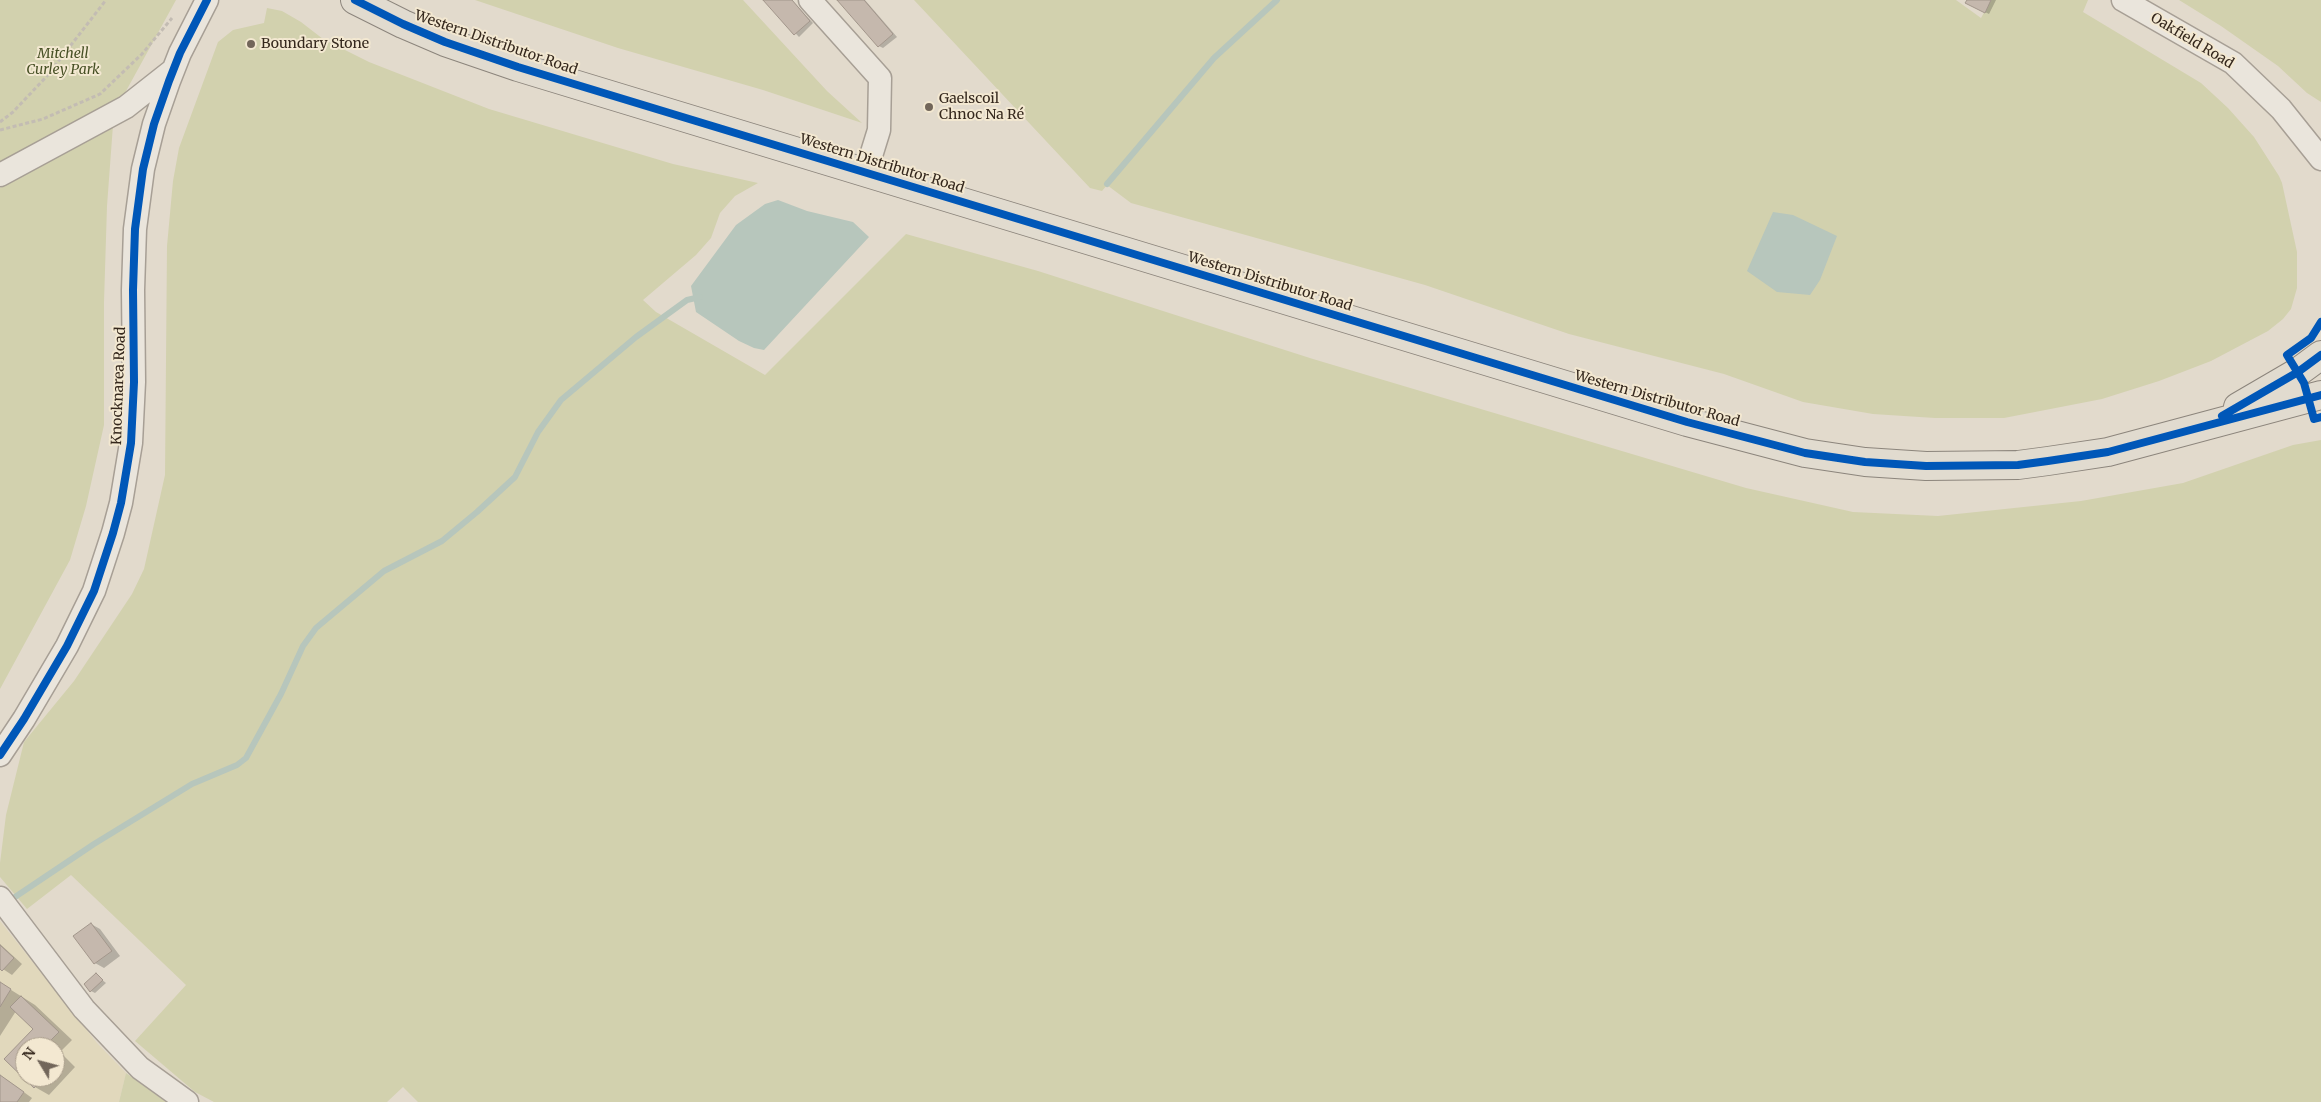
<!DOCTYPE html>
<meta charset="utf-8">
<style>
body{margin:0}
#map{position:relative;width:2321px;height:1102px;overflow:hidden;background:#e2dacc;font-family:Merriweather,serif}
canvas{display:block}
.north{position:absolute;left:15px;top:1037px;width:50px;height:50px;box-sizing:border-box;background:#f3e8d1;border:1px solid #a79b89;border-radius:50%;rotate:307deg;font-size:14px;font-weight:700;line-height:20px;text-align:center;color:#35281d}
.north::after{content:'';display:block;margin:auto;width:18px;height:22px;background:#72665a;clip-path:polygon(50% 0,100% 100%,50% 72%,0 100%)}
</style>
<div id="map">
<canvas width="2321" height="1102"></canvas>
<div class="north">N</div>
</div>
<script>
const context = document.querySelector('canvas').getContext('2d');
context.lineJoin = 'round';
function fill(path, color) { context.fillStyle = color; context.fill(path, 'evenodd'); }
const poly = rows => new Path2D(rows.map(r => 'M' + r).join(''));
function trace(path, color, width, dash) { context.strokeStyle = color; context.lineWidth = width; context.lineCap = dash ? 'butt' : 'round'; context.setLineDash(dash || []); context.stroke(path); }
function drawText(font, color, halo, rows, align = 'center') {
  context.font = font + ' Merriweather,serif'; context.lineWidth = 4; context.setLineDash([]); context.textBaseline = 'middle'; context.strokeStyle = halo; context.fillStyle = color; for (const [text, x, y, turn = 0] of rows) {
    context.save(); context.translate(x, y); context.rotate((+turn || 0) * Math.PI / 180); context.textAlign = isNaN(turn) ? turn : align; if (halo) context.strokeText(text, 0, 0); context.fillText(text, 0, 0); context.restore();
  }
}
const farmland = poly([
 [0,921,97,1043,126,1073,119,1102,0,1102],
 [25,1047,55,1047,55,1077,25,1077]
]);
const green = poly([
 [0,0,176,0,120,102,0,170],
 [475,0,743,0,827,91,862,123,763,90,618,48],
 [914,0,1956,0,1981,18,1991,0,2088,0,2083,12,2201,83,2228,108,2254,137,2279,176,2282,183,2297,252,2297,288,2291,309,2283,319,2268,331,2211,361,2159,381,2102,399,2004,418,1935,418,1873,414,1803,402,1724,374,1569,334,1425,285,1131,203,1107,185,1102,191,1090,188],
 [2179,0,2321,0,2321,102,2307,93,2278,66,2221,26],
 [267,8,282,11,301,22,323,39,369,62,489,109,673,164,758,183,735,196,720,213,711,238,696,255,643,300,656,312,765,375,906,234,1038,271,1313,359,1746,488,1853,512,1938,516,2081,501,2183,483,2293,445,2321,440,2321,1102,418,1102,403,1087,387,1102,214,1102,195,1092,135,1041,186,985,71,875,27,909,0,877,0,863,6,815,24,742,74,681,132,594,144,569,165,475,167,246,173,181,179,148,218,42,233,30,264,23],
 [113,125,107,206,104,302,104,425,86,506,70,560,0,689,0,188],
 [126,1073,166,1102,119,1102]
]);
const water = poly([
 [778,200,807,211,853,222,869,237,764,350,754,348,739,341,696,312,691,286,736,225,765,204],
 [1773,212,1793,215,1837,236,1820,280,1810,295,1777,292,1747,271]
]);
const shadow = poly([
 [764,0,792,0,813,23,799,37],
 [839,0,865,0,897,37,883,48,879,46],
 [1968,0,1996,0,1989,14,1967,3],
 [91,924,100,929,120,956,104,968,95,963],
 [0,944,22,964,12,975,0,967],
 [96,975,106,983,95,993,91,991],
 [0,983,35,1005,72,1040,60,1052,75,1067,49,1095,35,1087,6,1059,35,1029,16,1011,0,1036],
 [25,1047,55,1047,55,1077,25,1077],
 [0,1075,32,1098,29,1102,0,1102]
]);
const stream = poly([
 [1107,184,1214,58,1277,0],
 [15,897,94,844,192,784,237,765,246,758,281,694,303,646,316,628,384,571,442,541,477,512,515,477,538,432,561,400,636,337,687,300,700,297]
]);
const building = poly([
 [763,0,792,0,810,21,794,35,763,0],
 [837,0,864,0,893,34,878,47,837,0],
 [1967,0,1991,0,1985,13,1965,3,1967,0],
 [91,923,112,951,94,964,73,936,91,923],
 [0,945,14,958,2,971,0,969,0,945],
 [96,973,103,980,90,992,84,984,96,973],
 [0,982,11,989,0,1007,0,982],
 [21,996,59,1032,47,1044,50,1047,25,1047,25,1077,45,1077,34,1088,4,1059,33,1029,10,1007,21,996],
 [0,1075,24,1092,17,1102,0,1102,0,1075]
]);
const path = poly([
 [0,122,13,112,47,76,106,0],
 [0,130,43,119,100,94,142,54,172,18]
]);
const minor = poly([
 [810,0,880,78,879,130,866,172],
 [2123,0,2233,63,2281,109,2321,159],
 [0,175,126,107,173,70],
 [0,755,24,719,67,646,94,591,113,533,121,503,131,443,134,382,133,290,135,229,143,169,154,124,169,81,180,53,207,0],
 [0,898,84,1009,140,1068,187,1102]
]);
const major = poly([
 [355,0,403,24,445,42,518,67,1687,422,1805,453,1865,462,1926,466,2018,465,2048,461,2108,452,2321,395],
 [2238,407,2298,372,2321,355]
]);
const cycleway = poly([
 [355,0,403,24,445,42,518,67,1687,422,1805,453,1865,462,1926,466,2018,465,2048,461,2108,452,2321,395],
 [2321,322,2311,338,2287,355,2304,383,2314,419,2321,417],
 [2222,416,2298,372,2321,355],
 [0,755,24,719,67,646,94,591,113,533,121,503,131,443,134,382,133,290,135,229,143,169,154,124,169,81,180,53,207,0]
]);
const markers = [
 [251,44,5,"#72665a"],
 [929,107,5,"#72665a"]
];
const streetNames = [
 ["Oakfield Road",2192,41,31],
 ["Western Distributor Road",496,43,19],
 ["Western Distributor Road",882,164,17],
 ["Western Distributor Road",1270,282,17],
 ["Knocknarea Road",119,386,-88],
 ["Western Distributor Road",1657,399,16]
];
const poiNames = [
 ["Boundary Stone",261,44],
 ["Gaelscoil",939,99],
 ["Chnoc Na Ré",939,115]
];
const parkNames = [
 ["Mitchell",63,54],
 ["Curley Park",63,70]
];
fill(farmland, '#e1d8bc');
fill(green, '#d2d1ae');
fill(water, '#b7c6bc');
fill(shadow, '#0003');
trace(stream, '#b7c6bc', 6);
fill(building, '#c5b8ad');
trace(building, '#a2968b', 1);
trace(minor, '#a79f95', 25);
trace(major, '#8c857c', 30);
trace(path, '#c3bcb3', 3, [4, 2.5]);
trace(minor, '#eae5dc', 22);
trace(major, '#e1dbcf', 28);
trace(cycleway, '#0057b8', 8);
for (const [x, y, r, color] of markers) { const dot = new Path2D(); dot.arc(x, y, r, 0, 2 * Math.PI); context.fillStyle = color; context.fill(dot); trace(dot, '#f3e8d1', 2); }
drawText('14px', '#35281d', '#f3e8d1', streetNames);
drawText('14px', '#35281d', '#f3e8d1', poiNames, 'left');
drawText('italic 14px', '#475025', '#f3e8d1', parkNames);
</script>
